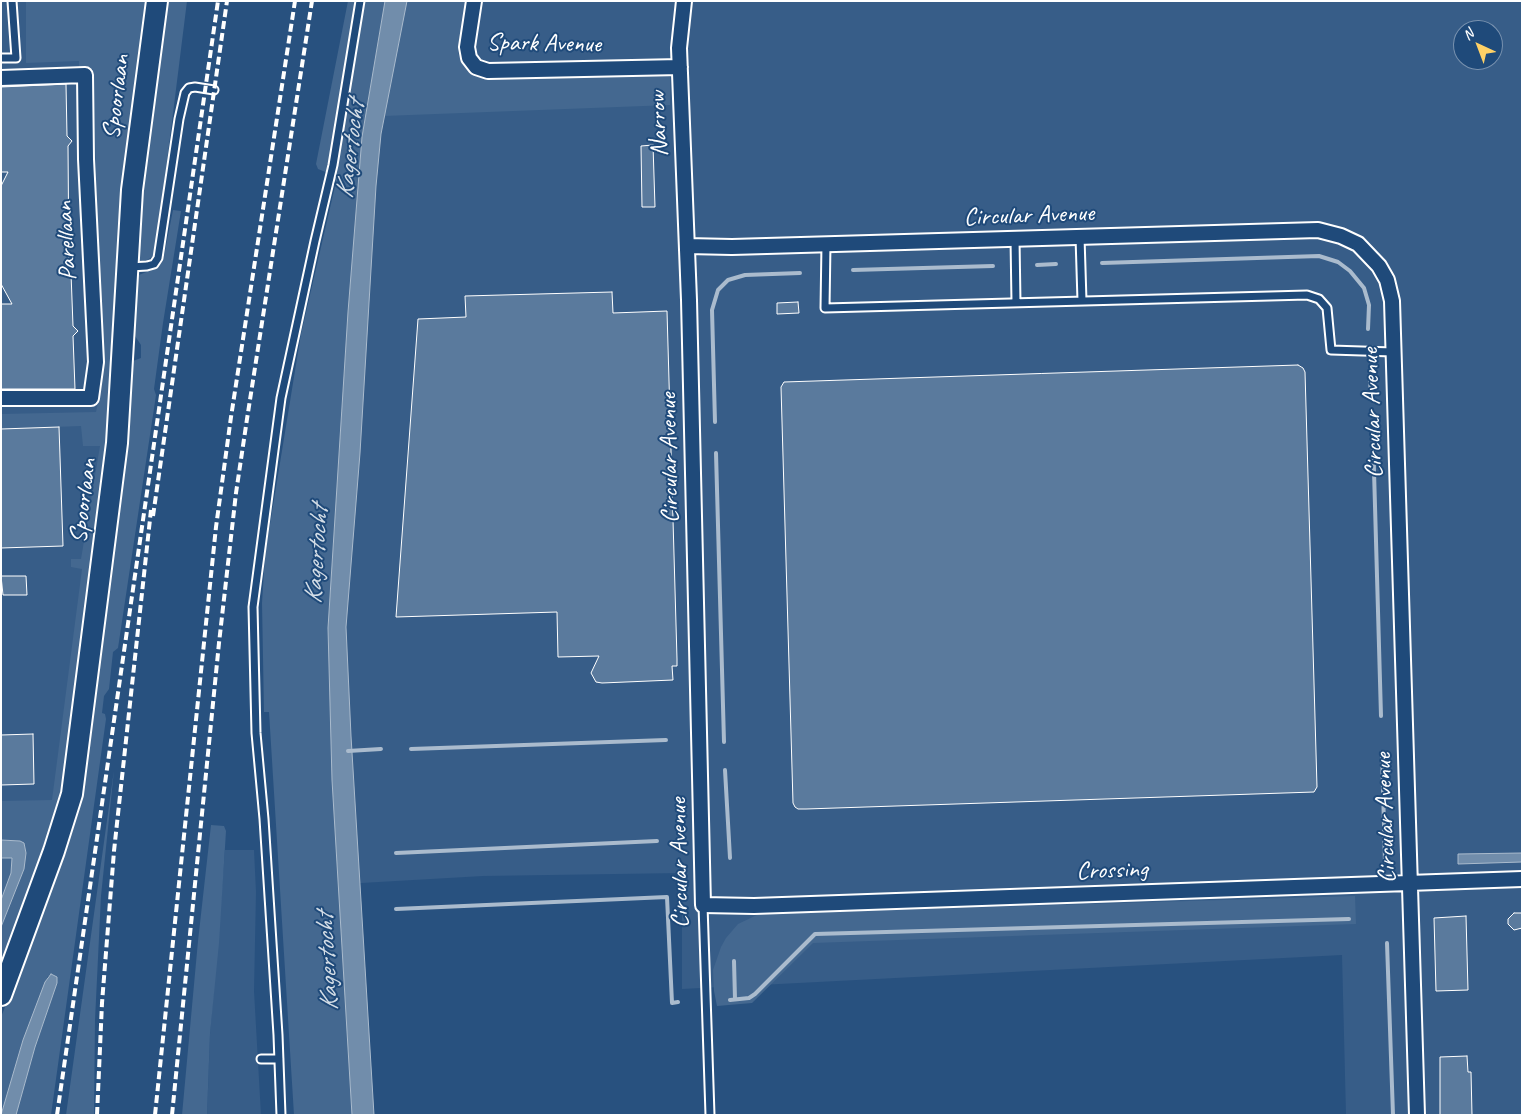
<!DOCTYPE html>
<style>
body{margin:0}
#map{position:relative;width:1523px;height:1116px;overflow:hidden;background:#28517f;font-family:Caveat,sans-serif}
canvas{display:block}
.frame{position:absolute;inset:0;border:2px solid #fff;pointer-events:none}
.north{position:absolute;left:1453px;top:20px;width:50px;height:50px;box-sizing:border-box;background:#1f4a7a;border:1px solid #7992af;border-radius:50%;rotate:317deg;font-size:14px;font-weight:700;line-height:20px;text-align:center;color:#fff}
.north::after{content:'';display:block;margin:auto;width:18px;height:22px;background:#ffd166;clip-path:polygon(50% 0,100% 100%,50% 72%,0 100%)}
</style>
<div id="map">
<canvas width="1523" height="1116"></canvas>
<div class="frame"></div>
<div class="north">N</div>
</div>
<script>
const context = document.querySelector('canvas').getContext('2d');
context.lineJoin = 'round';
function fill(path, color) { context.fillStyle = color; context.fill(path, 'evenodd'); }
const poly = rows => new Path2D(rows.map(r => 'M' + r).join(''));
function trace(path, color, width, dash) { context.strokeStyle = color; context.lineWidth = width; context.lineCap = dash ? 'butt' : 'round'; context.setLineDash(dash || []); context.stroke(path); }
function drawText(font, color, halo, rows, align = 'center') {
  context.font = font + ' Caveat,sans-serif'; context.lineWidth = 4; context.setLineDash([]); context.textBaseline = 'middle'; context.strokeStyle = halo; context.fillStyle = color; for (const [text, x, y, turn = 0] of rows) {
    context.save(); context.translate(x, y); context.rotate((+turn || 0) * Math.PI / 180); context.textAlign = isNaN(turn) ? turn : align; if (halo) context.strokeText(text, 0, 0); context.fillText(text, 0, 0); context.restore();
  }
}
const built = poly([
 [1,1,147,1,126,355,79,724,50,853,1,999],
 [395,1,1522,1,1522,1115,1346,1115,1342,955,682,989,682,873,483,876,344,884,342,621,371,134],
 [1463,30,1493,30,1493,60,1463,60],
 [225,850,254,850,256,892,254,991,261,1115,207,1115,210,1034]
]);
const green = poly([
 [26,1,150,1,117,229,115,298,117,374,72,741,54,824,1,971,1,927,24,869,26,853,24,844,15,840,1,840,1,801,52,800,82,569,71,567,71,559,81,559,100,446,83,446,81,426,1,429,1,414,96,412,102,385,93,69,79,69,79,61,26,63],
 [167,1,187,1,156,250,153,256,146,261,140,261,135,258,133,220],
 [348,1,385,1,362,137,348,312,328,628,332,780,352,1115,294,1115,269,712,264,712,262,603,265,555,301,334,336,182,333,175,318,169,316,164],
 [407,1,466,1,458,53,462,63,471,74,482,78,659,72,670,77,670,105,384,116],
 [173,210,181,211,163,323,154,389,156,395,118,648,113,652,109,689,104,696,102,713,105,714,106,719,51,1115,16,1115,35,1047,57,983,48,976,23,1040,1,1115,1,1017,46,905,62,861,71,828,128,446,133,361,141,358,141,345,133,333,136,276,157,268,163,261],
 [114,770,101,896,95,1020,94,1115,66,1115],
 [211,825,224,826,226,831,219,943,210,1034,207,1115,182,1115,198,941],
 [12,857,11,873,1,900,1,858],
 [1355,896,1356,924,813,943,752,1003,717,1006,714,991,713,970,721,947,726,938,738,924,759,914]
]);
const water = poly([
 [385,1,407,1,381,134,376,186,360,453,346,627,351,736,374,1115,352,1115,332,780,328,628,348,312,362,137,385,1],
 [1,840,20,841,24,843,26,853,24,869,1,927,1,900,11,873,12,858,1,858,1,840],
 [1522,853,1522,862,1458,864,1458,854,1522,853],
 [51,974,57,977,57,983,35,1047,16,1115,1,1115,23,1040,45,982,51,974]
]);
const stream = poly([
 [1102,263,1319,256,1338,262,1350,271,1364,288,1369,305,1368,329],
 [1037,265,1056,264],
 [853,270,993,266],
 [1370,378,1371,398],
 [715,422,712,310,718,290,728,280,745,275,800,273],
 [1373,436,1381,716],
 [716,453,724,742],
 [411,749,666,740],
 [348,751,381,749],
 [1382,752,1385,862],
 [725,770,730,858],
 [396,853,657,841],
 [396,909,667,897,672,1003,678,1002],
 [1387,943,1393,1115],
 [734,961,735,999],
 [730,1000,749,998,755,994,815,934,1349,919]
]);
const building = poly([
 [66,84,67,136,72,141,68,146,69,273,71,273,73,326,78,331,73,336,75,389,1,389,1,304,12,304,1,284,1,186,8,172,1,172,1,87,66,84],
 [653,145,655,207,642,207,641,146,653,145],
 [612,292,613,313,667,311,677,659,677,666,672,666,673,680,602,683,596,682,591,673,599,656,558,657,557,612,396,617,418,319,466,317,465,296,612,292],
 [798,302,799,313,777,314,777,303,798,302],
 [1298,365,1303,368,1305,372,1317,787,1314,792,806,809,798,809,795,807,793,803,781,387,784,382,1298,365],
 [59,427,63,546,1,548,1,429,59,427],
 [1,576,26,576,27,595,3,595,1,576],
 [33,734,34,784,1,785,1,735,33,734],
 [1514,913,1522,913,1522,928,1514,930,1508,924,1508,919,1514,913],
 [1466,916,1468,990,1436,991,1434,918,1466,916],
 [1467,1056,1468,1072,1471,1072,1472,1115,1440,1115,1440,1057,1467,1056]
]);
const lane = poly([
 [1,58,16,58,12,1],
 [1080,237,1082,301],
 [1015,239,1016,303],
 [826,244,825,308,1307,295,1319,299,1327,308,1331,350,1393,352],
 [130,267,147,266,154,264,158,258,179,119,185,93,189,88,195,87,214,90],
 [703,905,710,1115],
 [261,1059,279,1059],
 [281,1115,278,1035,264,819,256,733,253,607,281,398,315,241,333,165,360,1]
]);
const street = poly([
 [474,1,467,47,469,58,476,67,488,71,680,67],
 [684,1,679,48,689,300,703,905,754,906,1522,879],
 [1,78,85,75,86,159,96,362,91,398,1,398],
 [687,246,732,247,1318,230,1341,236,1358,244,1379,266,1387,280,1392,301,1417,1115]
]);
const secondary = poly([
 [1,995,54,851,72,794,117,443,132,190,157,1]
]);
const rail = poly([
 [153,516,227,1],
 [57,1115,218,1],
 [97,1115,102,1003,114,851,151,510],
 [155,1115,216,527,231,417,295,1],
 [172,1115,219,643,236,493,247,419,312,1]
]);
const streetNames = [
 ["Spark Avenue",544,44,1],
 ["Spoorlaan",117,97,-83],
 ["Narrow",659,124,-92],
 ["Circular Avenue",1029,216,-2],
 ["Parellaan",67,241,-93],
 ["Circular Avenue",1373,413,-92],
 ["Circular Avenue",670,458,-91],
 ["Spoorlaan",84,501,-83],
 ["Circular Avenue",1386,818,-92],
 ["Circular Avenue",680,863,-91],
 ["Crossing",1112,871,-2]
];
const waterNames = [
 ["Kagertocht",351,150,-83],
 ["Kagertocht",317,555,-86],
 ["Kagertocht",328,962,-93]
];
fill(built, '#375d88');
fill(green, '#446890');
fill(water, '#718dab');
trace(water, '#aabbcd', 1);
trace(stream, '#aabbcd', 4);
fill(building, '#5a7a9d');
trace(building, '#fff', 1);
trace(lane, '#fff', 11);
trace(street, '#fff', 18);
trace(secondary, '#fff', 24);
trace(lane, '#1f4a7a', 7);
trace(street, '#1f4a7a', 14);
trace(secondary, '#1f4a7a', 20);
trace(rail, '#fff', 4, [8, 4]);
drawText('25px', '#fff', '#1f4a7a', streetNames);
drawText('italic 26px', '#d4dde6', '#1f4a7a', waterNames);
</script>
